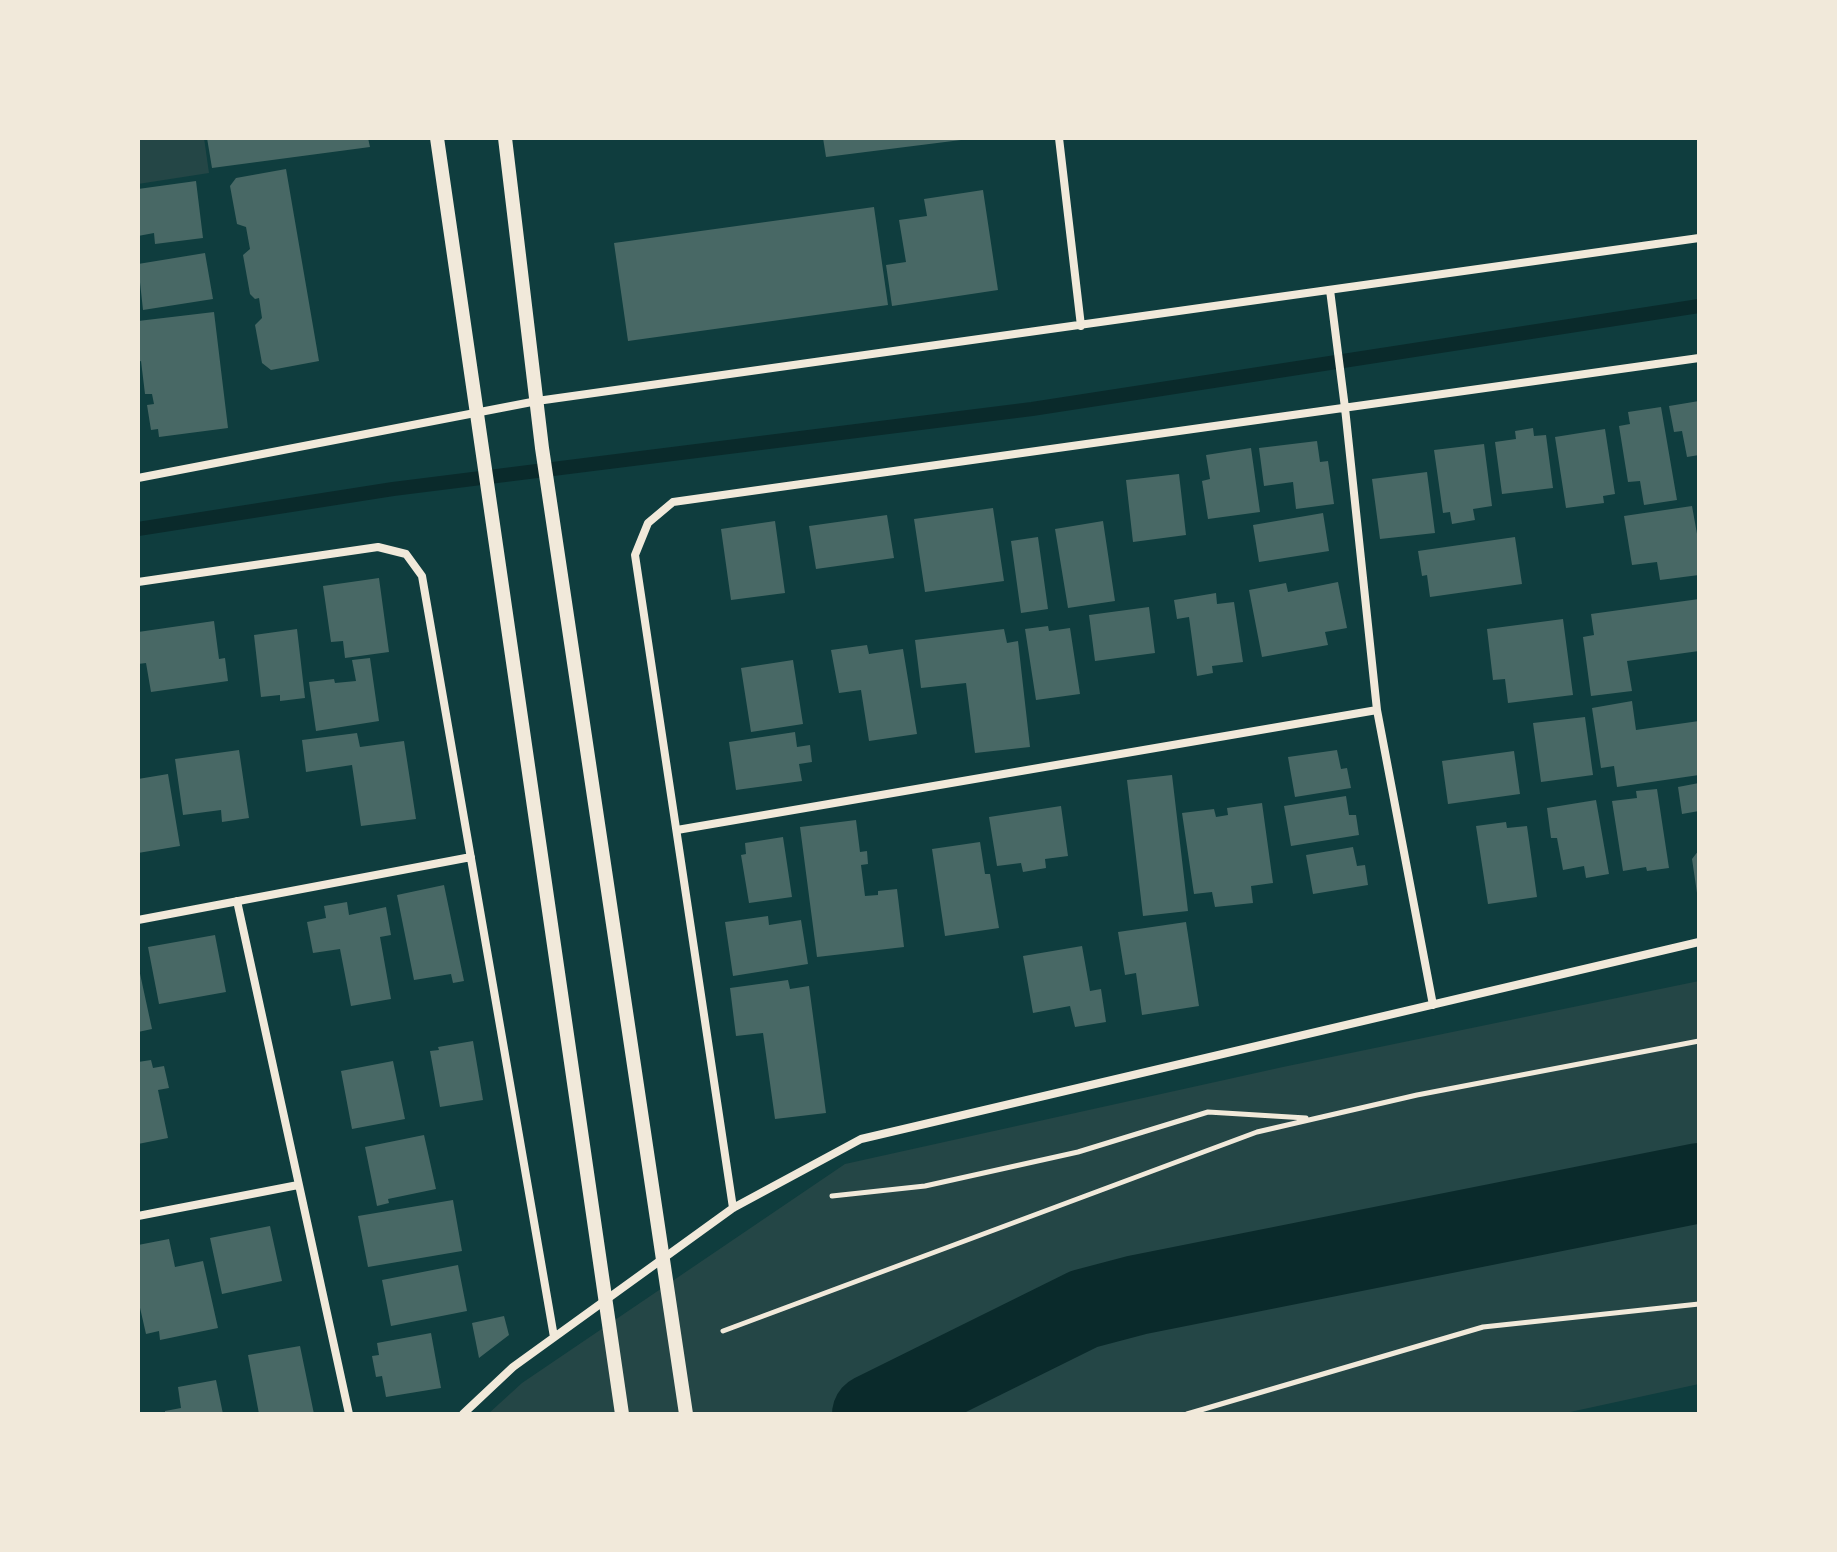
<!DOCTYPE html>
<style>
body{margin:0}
#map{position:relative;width:1837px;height:1552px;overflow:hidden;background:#0f3d3e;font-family:"Zilla Slab",serif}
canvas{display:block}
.frame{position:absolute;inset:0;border:140px solid #f1e9da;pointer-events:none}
</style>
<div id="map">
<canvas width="1837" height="1552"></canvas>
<div class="frame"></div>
</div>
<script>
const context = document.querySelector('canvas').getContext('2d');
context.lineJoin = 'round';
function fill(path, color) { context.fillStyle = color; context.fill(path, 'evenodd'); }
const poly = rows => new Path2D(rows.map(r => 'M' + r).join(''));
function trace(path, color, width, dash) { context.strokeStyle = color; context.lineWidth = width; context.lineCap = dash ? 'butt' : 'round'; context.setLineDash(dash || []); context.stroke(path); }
const green = poly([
 [138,138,204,138,209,173,138,184],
 [1699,981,1699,1384,1561,1414,488,1414,522,1383,845,1164,1283,1067]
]);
const stream = poly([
 [138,529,393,489,1032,409,1699,306]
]);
const river = poly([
 [872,1414,1084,1309,1137,1295,1699,1183]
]);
const building = poly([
 [207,138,368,138,370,147,212,168],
 [823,138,961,138,961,140,826,157],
 [286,169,319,361,271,370,262,363,255,325,262,318,259,298,255,299,250,294,243,255,250,249,246,227,237,224,230,186,236,178],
 [196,181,203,238,155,244,154,233,138,236,138,189],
 [983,190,998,290,892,306,886,265,906,262,899,220,927,216,924,199],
 [874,207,888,305,628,341,614,243],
 [205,253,213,299,143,310,138,264],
 [214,312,228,428,159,437,158,429,151,430,147,405,154,404,152,394,145,394,141,361,138,362,138,321],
 [1699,401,1699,455,1687,457,1682,431,1674,432,1669,406],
 [1661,407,1677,500,1644,505,1640,481,1628,482,1619,426,1630,424,1628,412],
 [1533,428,1534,436,1546,435,1553,488,1502,494,1495,442,1516,439,1515,431],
 [1605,429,1615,494,1603,496,1604,503,1566,508,1555,437],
 [1317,441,1320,462,1328,461,1334,504,1296,509,1293,482,1264,486,1259,448],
 [1484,444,1492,506,1473,509,1475,520,1452,524,1450,512,1443,513,1434,450],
 [1251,448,1260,512,1208,519,1202,481,1210,479,1206,455],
 [1427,472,1435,533,1380,539,1372,479],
 [1179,474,1186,535,1133,542,1126,480],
 [1692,506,1699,545,1699,575,1660,580,1657,562,1632,565,1624,516],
 [993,508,1004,581,925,592,914,519],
 [1323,513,1329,551,1259,562,1253,525],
 [887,515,894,558,816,569,809,526],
 [775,521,785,593,731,600,721,529],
 [1103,521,1115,601,1068,608,1055,529],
 [1038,537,1048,609,1021,613,1011,541],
 [1515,537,1522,584,1430,597,1427,575,1422,576,1418,551],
 [379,578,389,652,345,658,343,641,331,642,323,586],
 [1338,582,1347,628,1325,632,1328,645,1262,657,1249,590,1286,583,1288,592],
 [1216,593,1217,604,1234,602,1243,662,1212,666,1213,673,1197,676,1189,617,1177,619,1174,600],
 [1699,599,1699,651,1627,661,1632,691,1591,696,1583,637,1594,635,1591,614],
 [1149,607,1155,653,1095,661,1089,615],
 [1563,619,1573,695,1508,703,1505,679,1493,680,1487,629],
 [214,621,219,659,225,658,228,681,151,692,146,663,138,664,138,632],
 [1048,626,1049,631,1070,628,1080,694,1036,700,1025,629],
 [297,629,305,698,280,701,280,695,261,697,254,635],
 [1004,629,1007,643,1018,641,1030,747,975,753,966,683,921,688,915,640],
 [867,645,869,654,903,649,917,734,869,741,861,690,839,693,831,650],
 [370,658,379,721,316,731,309,682,334,679,335,683,356,681,352,660],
 [793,660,803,724,751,732,741,668],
 [1632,701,1636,730,1699,721,1699,775,1617,787,1614,766,1601,768,1592,708],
 [1585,717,1593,775,1541,782,1533,723],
 [795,732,797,747,810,745,812,762,799,764,802,781,736,790,729,742],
 [357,733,360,747,404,741,416,819,361,826,352,765,306,772,302,740],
 [239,750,249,818,222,822,221,810,183,815,175,759],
 [1337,750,1341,769,1347,768,1351,788,1295,797,1288,757],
 [1514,751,1520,794,1448,804,1442,761],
 [168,774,180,846,138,853,138,779],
 [1172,775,1188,911,1143,916,1127,780],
 [1699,783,1699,811,1682,814,1678,787],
 [1657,789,1669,868,1647,871,1646,867,1623,871,1612,801,1637,798,1636,791],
 [1346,796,1349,815,1356,815,1359,835,1291,846,1284,806],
 [1596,800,1609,874,1586,878,1584,866,1563,870,1557,838,1551,838,1547,808],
 [1262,803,1273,883,1251,886,1253,903,1215,907,1212,892,1194,894,1182,813,1214,809,1216,817,1228,815,1227,808],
 [1061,806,1068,856,1045,859,1046,868,1023,872,1021,863,997,866,989,817],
 [856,820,860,852,867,851,868,864,861,865,865,896,878,895,878,891,897,889,904,947,817,957,800,827],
 [1506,822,1507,828,1527,826,1537,897,1488,904,1476,826],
 [783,837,792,897,749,903,741,855,746,854,745,843],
 [980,842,985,874,990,874,999,928,945,936,932,849],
 [1353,847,1357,866,1365,865,1368,885,1313,894,1306,855],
 [1699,850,1699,893,1697,893,1692,859],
 [444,885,464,981,453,983,451,974,414,980,397,895],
 [347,902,349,915,386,907,391,935,380,937,391,999,351,1006,340,949,313,953,307,922,326,918,324,906],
 [768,916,769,925,801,920,808,964,733,976,725,922],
 [1186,922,1199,1006,1142,1015,1136,973,1125,975,1118,932],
 [215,935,226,992,159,1004,148,947],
 [1082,946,1090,991,1101,989,1106,1022,1075,1027,1070,1006,1033,1013,1023,956],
 [139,969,152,1029,138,1032,138,970],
 [788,980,790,989,809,986,826,1113,775,1119,763,1033,736,1036,730,988],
 [473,1041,483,1100,440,1107,430,1051,439,1050,438,1047],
 [151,1060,153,1068,164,1066,169,1088,158,1090,168,1138,138,1144,138,1062],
 [393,1061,405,1119,352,1129,341,1071],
 [424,1135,436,1189,388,1199,389,1203,377,1206,365,1147],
 [453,1200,462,1251,368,1267,358,1216],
 [270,1226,282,1281,222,1294,210,1238],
 [169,1239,175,1267,203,1261,218,1328,160,1340,159,1331,146,1334,138,1299,138,1245],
 [458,1265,467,1311,391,1326,382,1280],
 [504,1316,509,1335,479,1358,472,1323],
 [431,1333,441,1388,386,1397,382,1376,376,1377,372,1356,379,1355,377,1343],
 [300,1346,314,1414,259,1414,248,1355],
 [216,1380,223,1414,165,1414,165,1411,181,1408,178,1387]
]);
const path = poly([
 [832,1196,925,1186,1078,1152,1208,1112,1306,1118],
 [723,1331,1257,1132,1417,1095,1699,1041],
 [1187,1414,1483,1327,1699,1304]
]);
const minor = poly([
 [1059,138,1081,326],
 [1330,290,1345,408,1377,710,1433,1005],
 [138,478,537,401,1699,238],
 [138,582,378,547,406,554,422,576,554,1337],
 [677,830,1377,710],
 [237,901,349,1414],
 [138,920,471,857],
 [733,1208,635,555,648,523,673,502,1699,358],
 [138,1216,298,1185],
 [463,1414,513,1367,733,1208,861,1139,1699,942]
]);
const tertiary = poly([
 [437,138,622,1414],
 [505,138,542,448,686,1414]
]);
fill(green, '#244646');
trace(stream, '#0a2a2b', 14);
trace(river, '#0a2a2b', 80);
fill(building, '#486865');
trace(path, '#f1e9da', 5);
trace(minor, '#f1e9da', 8);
trace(tertiary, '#f1e9da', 14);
</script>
